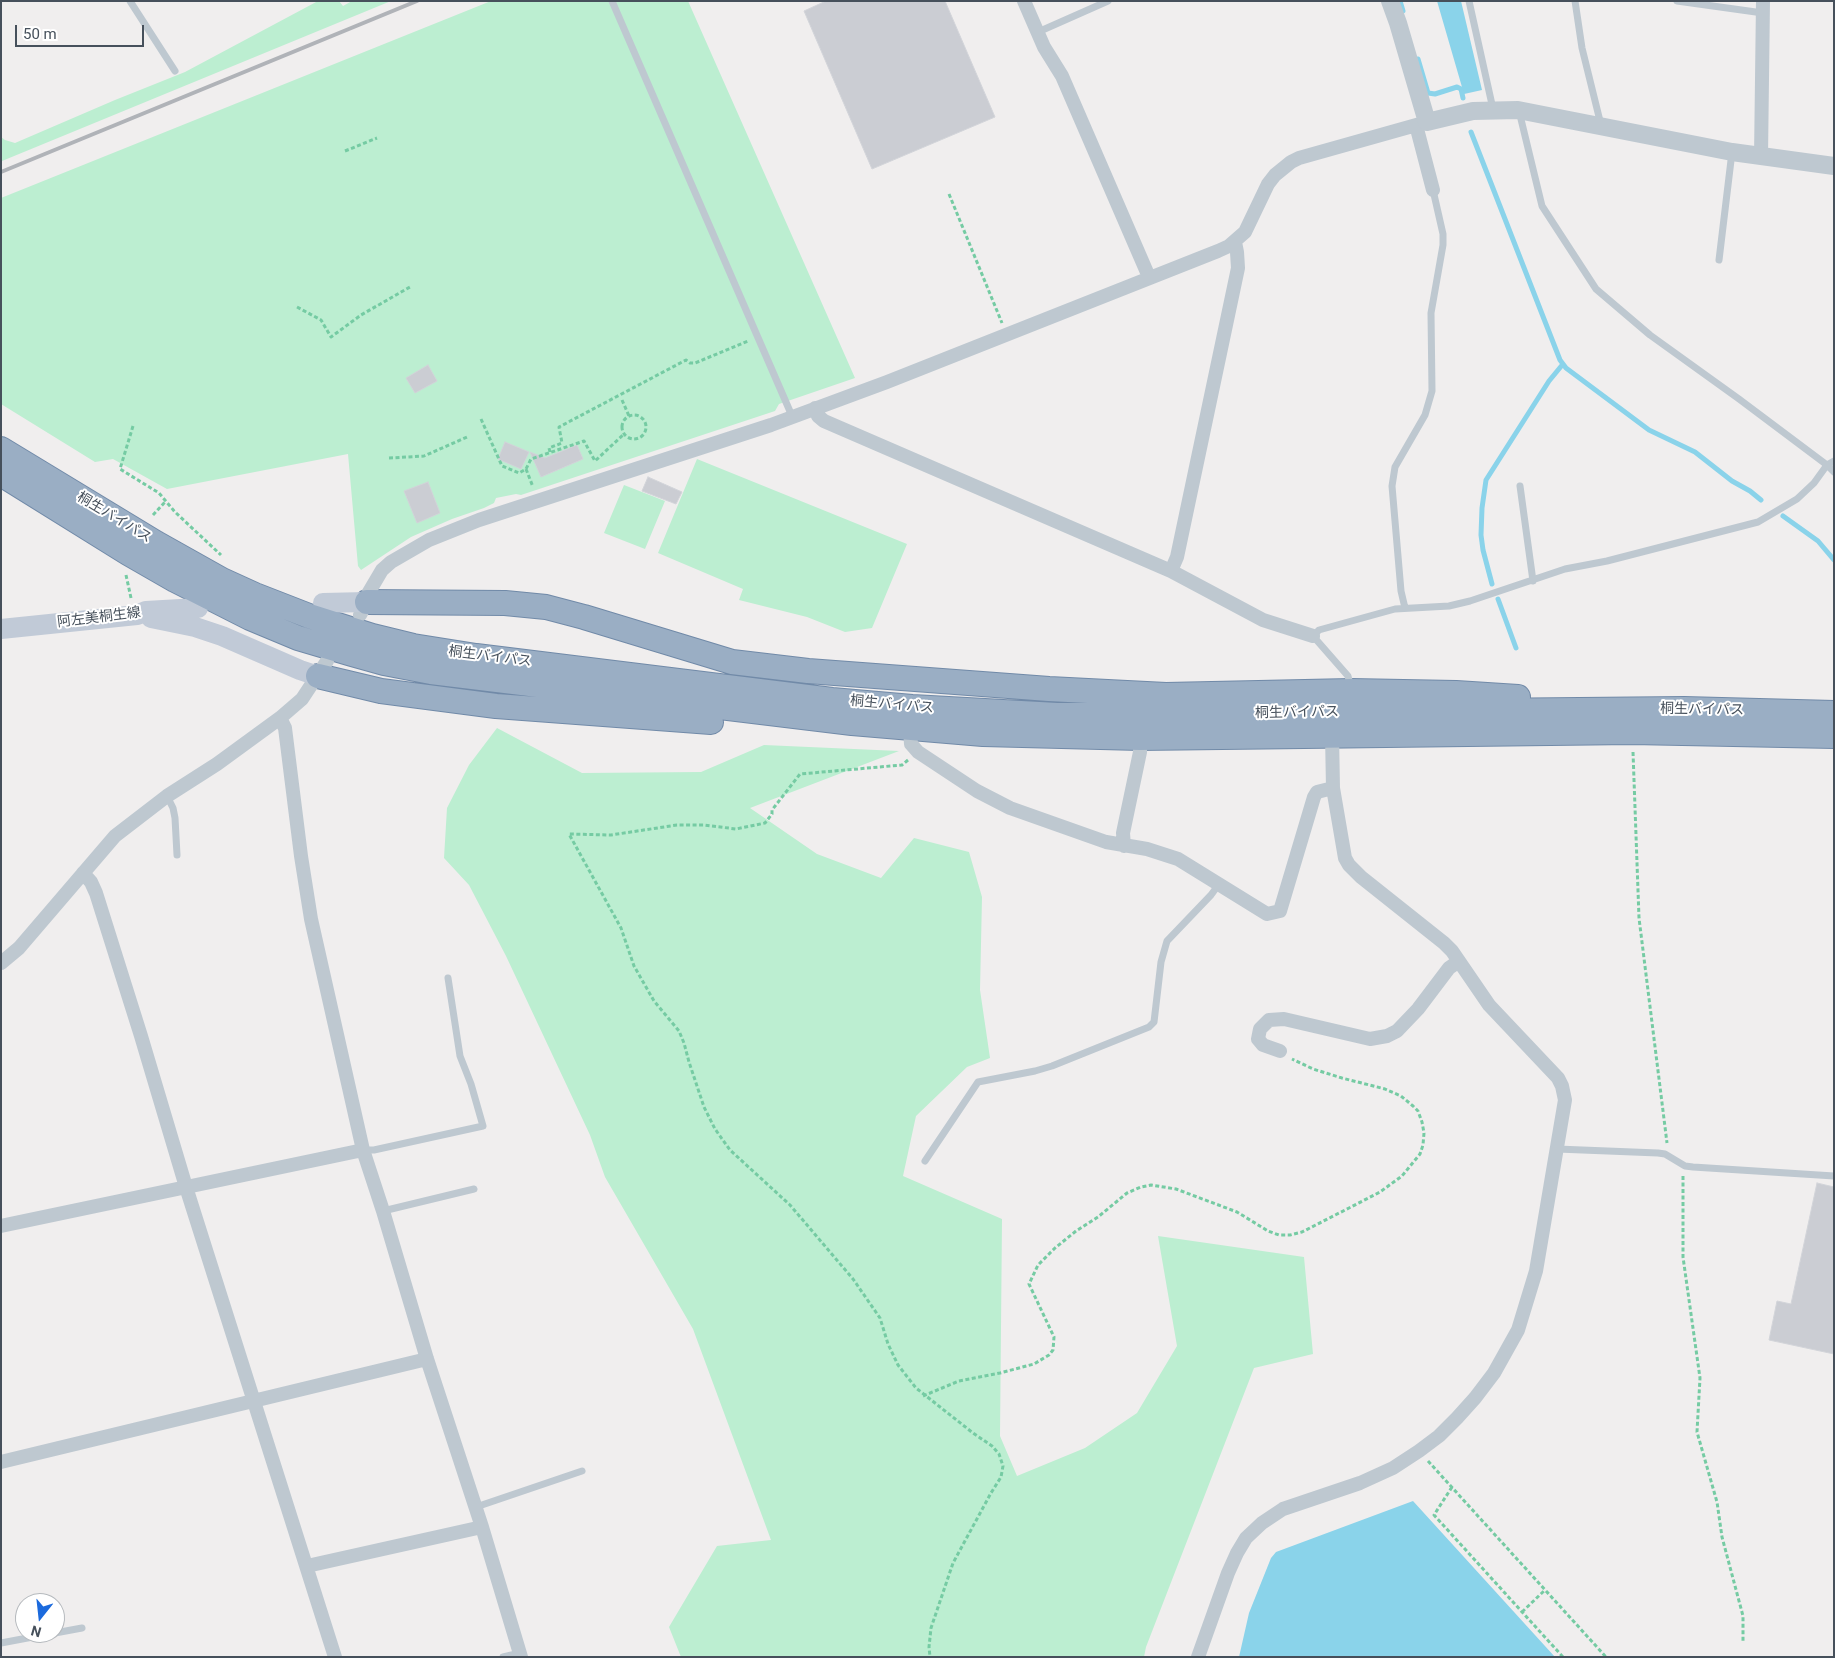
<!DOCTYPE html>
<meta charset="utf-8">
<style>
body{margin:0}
#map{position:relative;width:1835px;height:1658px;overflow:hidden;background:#f0eeee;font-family:Roboto,sans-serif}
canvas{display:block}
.frame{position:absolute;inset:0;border:2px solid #46505b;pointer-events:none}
.north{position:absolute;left:15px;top:1593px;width:50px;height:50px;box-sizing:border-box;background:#fff;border:1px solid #b5b9bd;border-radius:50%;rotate:196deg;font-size:14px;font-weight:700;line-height:20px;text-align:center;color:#46505b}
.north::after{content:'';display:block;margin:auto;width:18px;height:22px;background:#1b6add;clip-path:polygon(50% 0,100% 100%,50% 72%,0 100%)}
.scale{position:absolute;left:15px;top:25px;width:129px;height:22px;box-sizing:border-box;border:2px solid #46505b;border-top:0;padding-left:6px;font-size:15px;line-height:18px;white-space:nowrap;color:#46505b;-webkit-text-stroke:4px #fff;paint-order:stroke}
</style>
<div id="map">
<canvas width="1835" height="1658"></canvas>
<div class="frame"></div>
<div class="north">N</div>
<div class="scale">50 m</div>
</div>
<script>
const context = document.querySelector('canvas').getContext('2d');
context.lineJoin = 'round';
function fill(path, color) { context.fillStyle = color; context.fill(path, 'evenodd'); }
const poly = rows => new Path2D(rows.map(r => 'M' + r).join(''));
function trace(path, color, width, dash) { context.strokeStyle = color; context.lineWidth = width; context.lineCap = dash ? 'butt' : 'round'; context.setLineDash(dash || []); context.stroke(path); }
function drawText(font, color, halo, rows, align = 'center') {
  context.font = font + ' Roboto,"Noto Sans JP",sans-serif'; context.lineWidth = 4; context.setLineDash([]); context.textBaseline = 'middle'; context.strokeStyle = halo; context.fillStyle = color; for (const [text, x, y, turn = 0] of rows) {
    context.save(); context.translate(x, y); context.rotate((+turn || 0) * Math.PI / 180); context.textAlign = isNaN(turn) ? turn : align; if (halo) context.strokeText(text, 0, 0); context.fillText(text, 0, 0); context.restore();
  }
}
const green = poly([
 [318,1,339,1,343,6,352,1,391,1,2,161,1,137,5,140,15,143,115,100,185,72],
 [491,1,688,1,855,378,779,404,775,411,521,495,516,494,496,498,494,503,484,508,452,519,411,537,361,570,358,566,348,454,167,489,113,459,95,462,1,404,1,198],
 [697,459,907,544,872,628,845,632,807,617,739,600,743,589,658,553],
 [624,485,665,501,645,549,604,533],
 [497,728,582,773,701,772,764,745,899,751,750,808,817,854,881,878,914,838,969,852,982,897,980,990,990,1058,967,1067,916,1116,903,1176,1002,1219,1000,1436,1017,1476,1085,1448,1137,1413,1177,1346,1158,1236,1304,1257,1313,1354,1254,1368,1146,1647,1144,1657,681,1657,669,1627,717,1546,771,1540,693,1329,605,1177,590,1135,506,956,469,885,444,858,447,808,469,765]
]);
const water = poly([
 [1437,1,1461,1,1482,90,1464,94],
 [1413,1501,1555,1657,1239,1657,1249,1613,1271,1558,1276,1552]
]);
const stream = poly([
 [1400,1,1403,11],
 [1418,59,1428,93,1435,94,1457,87,1461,89,1463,98],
 [1471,132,1560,360,1566,368,1649,430,1695,452,1732,481,1750,491,1761,500],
 [1783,516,1818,541,1834,560],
 [1492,584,1483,550,1481,535,1482,508,1486,480,1549,381,1563,364],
 [1498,599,1516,648]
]);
const building = poly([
 [826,1,945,1,995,117,872,169,804,11,826,1],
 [428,365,437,381,415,393,406,378,428,365],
 [505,442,529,452,521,469,498,459,505,442],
 [577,445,583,459,541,477,530,452,545,458,577,445],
 [648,477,682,492,676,504,642,491,648,477],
 [428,482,440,513,417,523,404,491,428,482],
 [1817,1183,1834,1187,1834,1354,1769,1340,1777,1301,1791,1304,1817,1183]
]);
const path = poly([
 [345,151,377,138],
 [949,194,1002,323],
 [297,307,321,320,331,337,361,315,410,287],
 [622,400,629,416],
 '622 427a12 12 0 1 1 24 0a12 12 0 1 1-24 0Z',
 [481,419,502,466,519,473,526,469,531,459,584,441,595,461,624,434],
 [133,426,120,469,159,493,175,512,221,555],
 [550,452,549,448,562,443,559,427,686,360,690,363,695,363,748,341],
 [389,458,424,456,467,437],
 [526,469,533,487],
 [153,515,165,502],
 [126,575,131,598],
 [1633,752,1639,918,1667,1143],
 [908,760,902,765,800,774,772,810,772,814,765,823,736,829,704,825,677,825,611,835,569,834,621,928,634,966,654,1001,679,1031,684,1043,689,1062,704,1107,715,1129,730,1150,790,1205,853,1279,880,1318,888,1344,898,1365,916,1388,973,1433,992,1446,999,1454,1003,1466,1001,1477,991,1493,953,1563,931,1628,929,1647,930,1657],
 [1683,1176,1683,1257,1700,1378,1697,1432,1717,1502,1722,1537,1743,1616,1743,1641],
 [923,1396,959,1381,1000,1373,1034,1364,1049,1355,1053,1350,1054,1337,1029,1284,1038,1265,1055,1248,1076,1231,1098,1217,1127,1193,1141,1187,1151,1185,1176,1189,1237,1212,1268,1231,1279,1235,1290,1235,1302,1232,1349,1208,1380,1192,1402,1176,1420,1154,1423,1145,1424,1133,1422,1122,1418,1111,1413,1106,1401,1096,1385,1089,1342,1078,1313,1069,1292,1059],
 [1428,1461,1606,1657],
 [1452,1487,1434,1515,1563,1657],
 [1522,1612,1545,1590]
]);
const service = poly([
 [130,1,175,71],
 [612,1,792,416],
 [1469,1,1493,109],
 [1575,1,1582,48,1601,125],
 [1677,1,1763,13],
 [1038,32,1108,1],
 [1519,111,1542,206,1596,289,1650,335,1739,399,1827,465,1834,472],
 [1719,260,1732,152],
 [1520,486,1533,581],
 [1405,608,1401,591,1392,486,1395,467,1425,415,1432,391,1431,313,1443,245,1443,234,1433,190],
 [1351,688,1348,676,1313,636,1319,630,1395,609,1449,606,1470,601,1565,569,1607,561,1758,522,1797,499,1814,483,1827,465,1834,461],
 [167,796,173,808,175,818,177,855],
 [1557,1149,1658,1153,1665,1154,1685,1166,1693,1167,1834,1176],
 [363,1150,374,1150,483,1126,471,1084,460,1056,448,978],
 [925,1161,978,1082,1035,1071,1052,1066,1149,1027,1154,1022,1161,962,1167,941,1211,895,1219,884],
 [383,1211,474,1189],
 [476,1507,582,1471],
 [55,1633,82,1628],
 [1,1643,54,1633],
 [503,1657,520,1653]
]);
const minor = poly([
 [1024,1,1044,47,1062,76,1149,277],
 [1416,125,1433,190],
 [1761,157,1763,1],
 [815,408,818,416,824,421,1171,571,1263,620,1313,636],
 [1171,571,1177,557,1238,268,1237,252,1235,242],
 [360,615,367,602,369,592,382,570,391,562,429,540,479,520,771,425,887,382,1218,251,1229,246,1245,232,1268,184,1275,175,1291,162,1299,158,1427,122],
 [280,718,285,728,301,856,311,919,363,1150,383,1211,427,1359,482,1527,521,1657],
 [910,729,911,744,918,752,977,791,1010,808,1106,842,1147,849,1178,859,1267,914,1280,911,1314,797,1317,792,1333,788],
 [1124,846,1123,833,1140,752,1140,738],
 [83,873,91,882,96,893,141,1036,186,1187,335,1657],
 [1,963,19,948,115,836,167,796,217,764,280,718,302,699,327,661],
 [1280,1051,1263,1045,1258,1039,1260,1029,1269,1020,1284,1019,1370,1039,1387,1036,1397,1031,1418,1009,1449,968,1459,961],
 [1,1226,363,1150],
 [1,1462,427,1359],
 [307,1566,482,1527],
 [1198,1657,1228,1573,1237,1553,1246,1538,1262,1523,1283,1509,1360,1483,1393,1468,1419,1451,1439,1436,1457,1418,1475,1398,1494,1373,1518,1330,1536,1271,1565,1100,1562,1086,1558,1078,1489,1005,1452,951,1444,943,1361,877,1349,865,1345,858,1333,788,1332,735]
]);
const tertiary = poly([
 [1390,1,1398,23,1427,122,1473,111,1518,110,1732,152,1834,166]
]);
const secondary = poly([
 [323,603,367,602],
 [151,618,195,627,222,636,300,670,318,676],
 [1,629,137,615,146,611,198,608]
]);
const trunk = poly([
 [1,449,156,543,222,580,255,595,309,616,372,636,413,646,476,656,832,700,912,707,1057,715,1684,709,1834,713],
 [1,474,128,553,175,580,250,618,298,638,352,654,384,663,431,672,852,723,983,734,1140,738,1632,732,1834,736],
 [367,602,505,603,546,607,584,617,732,662,808,671,1049,689,1166,695,1351,691,1456,693,1518,697],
 [318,676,381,691,496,706,711,722]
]);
const rail = poly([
 [1,172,417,1]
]);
const streetNames = [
 ["桐生バイパス",114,518,31],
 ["阿左美桐生線",99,618,-7],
 ["桐生バイパス",490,657,7],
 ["桐生バイパス",892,705,5],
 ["桐生バイパス",1702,710,1],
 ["桐生バイパス",1297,713,-1]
];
fill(green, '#bceed1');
fill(water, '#8ad3ea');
trace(stream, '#8ad3ea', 5);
fill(building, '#cbcdd3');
trace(building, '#d2d4d9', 1);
trace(trunk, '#718aa8', 26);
trace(path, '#75cba3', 3, [4, 2.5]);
trace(service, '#bec8d0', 7);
trace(minor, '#bec8d0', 14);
trace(tertiary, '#bec8d0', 18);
trace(secondary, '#c1cad7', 20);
trace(trunk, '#9aaec4', 24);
trace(rail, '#b0b3b8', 4);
drawText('14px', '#46505b', '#fff', streetNames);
</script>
